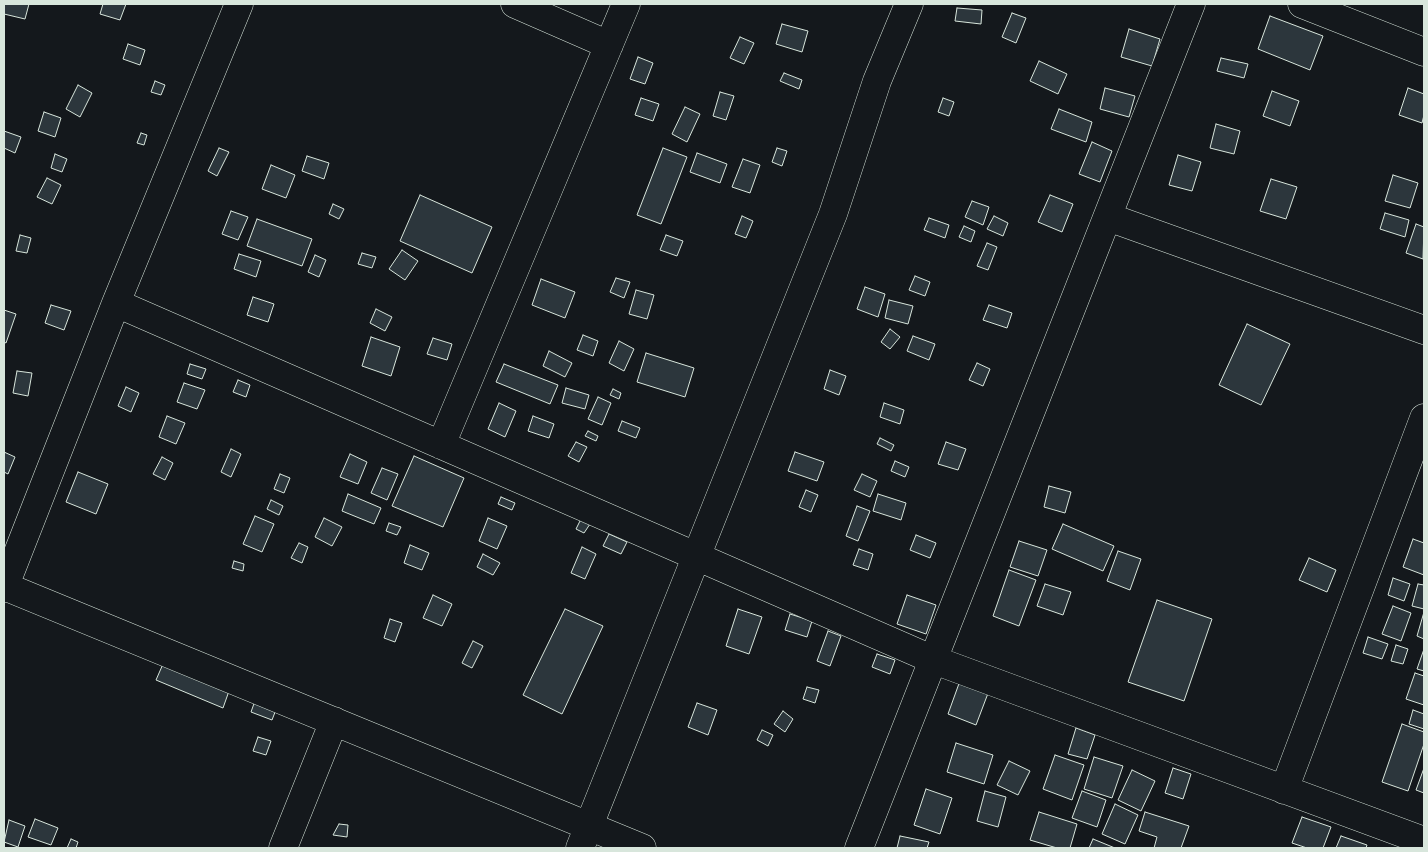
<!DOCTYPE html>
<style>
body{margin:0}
#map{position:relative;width:1428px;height:852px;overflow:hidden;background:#14181c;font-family:"Nunito Sans",sans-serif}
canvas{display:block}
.frame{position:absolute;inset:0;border:5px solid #d8e6dc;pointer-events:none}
</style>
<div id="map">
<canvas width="1428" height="852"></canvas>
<div class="frame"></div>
</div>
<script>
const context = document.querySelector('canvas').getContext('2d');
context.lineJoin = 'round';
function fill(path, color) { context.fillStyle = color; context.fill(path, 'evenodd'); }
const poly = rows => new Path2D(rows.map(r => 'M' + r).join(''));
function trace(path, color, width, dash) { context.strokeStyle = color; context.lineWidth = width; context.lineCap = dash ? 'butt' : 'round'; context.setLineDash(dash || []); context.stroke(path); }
const building = poly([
 [4,4,29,4,25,19,4,14,4,4],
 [103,4,126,4,120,20,100,14,103,4],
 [957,8,982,10,981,24,955,21,957,8],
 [1012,13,1026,18,1016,43,1002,37,1012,13],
 [1270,16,1323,36,1310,70,1258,49,1270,16],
 [782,24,808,31,802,52,776,44,782,24],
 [1129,29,1160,39,1152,66,1121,57,1129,29],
 [740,37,754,43,744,64,730,58,740,37],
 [128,44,145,50,140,65,123,59,128,44],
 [638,57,653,63,645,84,630,79,638,57],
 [1221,58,1248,64,1244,78,1217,71,1221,58],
 [1039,61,1067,74,1058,94,1030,81,1039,61],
 [784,73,802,80,799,89,780,81,784,73],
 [155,81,165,85,161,95,151,92,155,81],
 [78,85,92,93,80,117,66,109,78,85],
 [1105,88,1135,96,1129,117,1100,109,1105,88],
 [1408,88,1424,94,1424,115,1422,123,1399,115,1408,88],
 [1272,91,1299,101,1290,126,1263,116,1272,91],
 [720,92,734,96,726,120,713,116,720,92],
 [641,98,659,104,653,121,635,115,641,98],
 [943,98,954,102,949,116,938,112,943,98],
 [685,107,700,114,687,142,672,134,685,107],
 [1059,109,1092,122,1086,142,1051,129,1059,109],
 [44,112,61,118,55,137,38,131,44,112],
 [1216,124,1240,131,1234,154,1210,148,1216,124],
 [4,131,21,137,15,153,4,148,4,131],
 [141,133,147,135,144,145,137,143,141,133],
 [1092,142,1112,151,1100,182,1079,174,1092,142],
 [219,148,229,152,217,176,208,171,219,148],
 [663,148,687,157,661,224,637,215,663,148],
 [777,148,787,151,782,166,772,162,777,148],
 [697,153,727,164,720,183,690,172,697,153],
 [55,154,67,159,62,172,51,168,55,154],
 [1178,155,1201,162,1192,191,1169,185,1178,155],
 [307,156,329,163,324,179,302,171,307,156],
 [743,159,760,165,750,193,732,187,743,159],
 [271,165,295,175,286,198,262,189,271,165],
 [1393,175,1418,183,1410,208,1385,201,1393,175],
 [47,178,61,185,52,204,37,197,47,178],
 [1271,179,1297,187,1286,219,1260,211,1271,179],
 [420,195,492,227,472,273,400,241,420,195],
 [1050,195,1073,204,1062,232,1038,222,1050,195],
 [972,201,989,207,983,225,965,217,972,201],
 [333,204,344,209,339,219,329,214,333,204],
 [231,211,248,217,238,240,222,234,231,211],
 [1385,213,1409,220,1405,237,1380,229,1385,213],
 [742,216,753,221,746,238,735,234,742,216],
 [994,216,1008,223,1003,236,987,229,994,216],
 [929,218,949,225,945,238,924,230,929,218],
 [257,219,312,239,302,266,247,246,257,219],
 [1416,224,1424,227,1423,259,1406,253,1416,224],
 [964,226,975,231,971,242,959,237,964,226],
 [20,235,31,238,27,253,16,251,20,235],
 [666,235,683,241,677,256,660,250,666,235],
 [987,243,997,247,988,270,977,266,987,243],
 [402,250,418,261,405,280,389,269,402,250],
 [362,253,376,257,372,268,358,264,362,253],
 [239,254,261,261,256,277,234,269,239,254],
 [315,255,326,260,319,277,308,272,315,255],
 [915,276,930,282,925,296,909,290,915,276],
 [616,278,630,282,624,298,610,292,616,278],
 [541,279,575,292,565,318,532,305,541,279],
 [865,287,885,294,878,317,857,309,865,287],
 [636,290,654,295,647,319,629,314,636,290],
 [253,297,274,304,268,322,247,315,253,297],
 [889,300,913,306,908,324,885,318,889,300],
 [51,305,71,311,64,330,45,323,51,305],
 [989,305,1012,313,1007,328,983,320,989,305],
 [376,309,392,317,385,331,370,323,376,309],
 [4,310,16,314,6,343,4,342,4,310],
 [1247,324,1290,344,1261,405,1219,385,1247,324],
 [890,329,900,337,890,349,881,342,890,329],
 [583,335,598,341,593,356,577,350,583,335],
 [913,336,935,344,929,360,907,351,913,336],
 [371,337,400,347,391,376,362,366,371,337],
 [433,338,452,344,447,360,427,354,433,338],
 [619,341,634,349,624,371,609,363,619,341],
 [549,351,572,363,565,377,543,366,549,351],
 [646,353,694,368,685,397,637,382,646,353],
 [977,363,990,369,983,386,969,380,977,363],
 [190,364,206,369,202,379,187,374,190,364],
 [504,364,558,385,550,404,496,382,504,364],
 [830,370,846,376,839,395,824,389,830,370],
 [17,371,32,373,28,396,13,393,17,371],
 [238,380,250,385,246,397,233,392,238,380],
 [184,383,205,390,197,409,177,402,184,383],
 [126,387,139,393,131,412,118,406,126,387],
 [566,388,589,395,585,409,562,403,566,388],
 [613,389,621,393,619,399,610,395,613,389],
 [598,397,611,403,602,425,588,419,598,397],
 [499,403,516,411,505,437,488,429,499,403],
 [884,403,904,410,900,424,880,417,884,403],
 [167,416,185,423,176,444,159,437,167,416],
 [533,416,554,424,549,438,528,431,533,416],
 [622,421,640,428,636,438,618,431,622,421],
 [588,431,598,436,596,441,585,436,588,431],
 [880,438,894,445,891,451,877,444,880,438],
 [576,442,587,447,579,462,568,456,576,442],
 [946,442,966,449,958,470,938,464,946,442],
 [231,449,241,454,231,477,221,472,231,449],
 [4,452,15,457,8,474,4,472,4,452],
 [795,452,824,462,817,481,788,471,795,452],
 [350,454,367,462,358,484,340,477,350,454],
 [414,456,464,478,443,527,392,506,414,456],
 [162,457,173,463,165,480,153,474,162,457],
 [895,461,909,467,905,477,891,471,895,461],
 [382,468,398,474,387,500,371,493,382,468],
 [78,472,108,484,96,514,66,502,78,472],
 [280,474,290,478,284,493,274,489,280,474],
 [862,474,877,481,870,497,854,490,862,474],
 [1049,486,1071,492,1065,513,1044,507,1049,486],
 [806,490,818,495,811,512,799,507,806,490],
 [348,494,381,508,374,524,342,511,348,494],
 [878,494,906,503,901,520,873,511,878,494],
 [501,497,515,503,512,510,498,504,501,497],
 [271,500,283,506,279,515,267,509,271,500],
 [857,506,870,511,858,541,846,536,857,506],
 [255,516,274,524,262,552,243,544,255,516],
 [324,518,342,527,332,546,315,537,324,518],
 [488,518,507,526,497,549,479,541,488,518],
 [581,519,590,524,584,533,576,529,581,519],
 [389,523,401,527,397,535,386,531,389,523],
 [1063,524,1114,546,1103,571,1052,549,1063,524],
 [609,534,627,542,621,554,603,546,609,534],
 [916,535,936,543,930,558,910,550,916,535],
 [1413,539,1424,543,1424,575,1403,567,1413,539],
 [1019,541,1047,550,1038,576,1010,567,1019,541],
 [299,543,308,547,302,563,291,558,299,543],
 [410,545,429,553,422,570,404,563,410,545],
 [582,547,596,554,585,579,571,573,582,547],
 [859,549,873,554,868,570,853,565,859,549],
 [1118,551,1141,559,1130,590,1107,581,1118,551],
 [483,554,500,563,493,575,477,567,483,554],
 [1309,558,1336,570,1327,592,1299,580,1309,558],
 [234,561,244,564,243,571,232,568,234,561],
 [1009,570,1036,580,1019,626,993,616,1009,570],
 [1393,578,1410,584,1404,601,1388,595,1393,578],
 [1045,584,1071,592,1063,615,1037,606,1045,584],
 [1418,584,1424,585,1424,609,1412,606,1418,584],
 [433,595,452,604,442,626,423,618,433,595],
 [907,595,936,605,926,634,897,624,907,595],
 [1157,600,1212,619,1184,701,1128,682,1157,600],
 [1393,606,1411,613,1401,641,1382,634,1393,606],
 [565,609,603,626,562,714,523,695,565,609],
 [738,609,762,617,749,654,726,646,738,609],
 [1424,612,1424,639,1417,636,1424,612],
 [790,614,812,621,807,637,785,630,790,614],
 [390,619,402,623,395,642,384,638,390,619],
 [828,631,841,636,830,666,817,661,828,631],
 [1368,637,1388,644,1382,659,1363,653,1368,637],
 [473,641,483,646,472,668,462,663,473,641],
 [1396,645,1408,649,1403,664,1391,661,1396,645],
 [1424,649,1424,671,1417,669,1424,649],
 [877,654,895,660,890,674,872,667,877,654],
 [163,664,229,691,223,708,156,680,163,664],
 [1415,673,1424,676,1424,705,1406,699,1415,673],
 [961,678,990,688,976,725,948,714,961,678],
 [807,687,819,690,815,703,803,699,807,687],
 [256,698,277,707,272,720,251,712,256,698],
 [697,703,717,710,708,735,688,727,697,703],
 [1413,710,1424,714,1424,729,1409,724,1413,710],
 [783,711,793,719,785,732,774,724,783,711],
 [1402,724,1424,732,1424,744,1408,791,1382,782,1402,724],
 [1076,728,1095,735,1087,759,1068,754,1076,728],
 [762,730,773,735,768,746,757,740,762,730],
 [258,737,271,741,266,755,253,751,258,737],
 [956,743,993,755,984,784,947,772,956,743],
 [1055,755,1084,765,1072,800,1043,789,1055,755],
 [1094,757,1123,766,1112,798,1084,789,1094,757],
 [1009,761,1030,771,1018,795,997,785,1009,761],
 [1173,768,1191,774,1183,799,1165,793,1173,768],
 [1424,768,1424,793,1416,790,1424,768],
 [1132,770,1155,781,1141,811,1118,800,1132,770],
 [926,789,952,798,940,834,914,825,926,789],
 [985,791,1006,797,998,827,977,821,985,791],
 [1082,791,1106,800,1097,827,1072,818,1082,791],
 [1115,804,1138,815,1125,844,1102,834,1115,804],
 [1039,812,1077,824,1070,848,1057,848,1030,840,1039,812],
 [1145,812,1189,826,1181,848,1154,848,1157,837,1139,831,1145,812],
 [1302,817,1331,827,1323,848,1307,848,1292,843,1302,817],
 [35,819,58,828,51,845,28,837,35,819],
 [9,820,25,826,18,847,4,842,9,820],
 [339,824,348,825,347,837,333,835,339,824],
 [900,836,929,842,927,848,897,848,900,836],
 [1341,836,1367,845,1366,848,1336,848,1341,836],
 [71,839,78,842,76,848,67,848,71,839],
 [1093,839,1115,848,1089,848,1093,839]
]);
const minor = poly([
 [515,4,609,45],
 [1302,4,1424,52],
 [1108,217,1424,330],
 [116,303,934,660,1424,841],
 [441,445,626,4],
 [4,586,642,848],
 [4,588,116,303,239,4],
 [1284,790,1424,418],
 [283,848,334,721],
 [580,848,833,214,877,81,909,4],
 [859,848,1191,4]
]);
fill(building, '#2c363c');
trace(building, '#d8e6dc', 1);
trace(minor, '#d8e6dc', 29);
trace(minor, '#14181c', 28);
</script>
